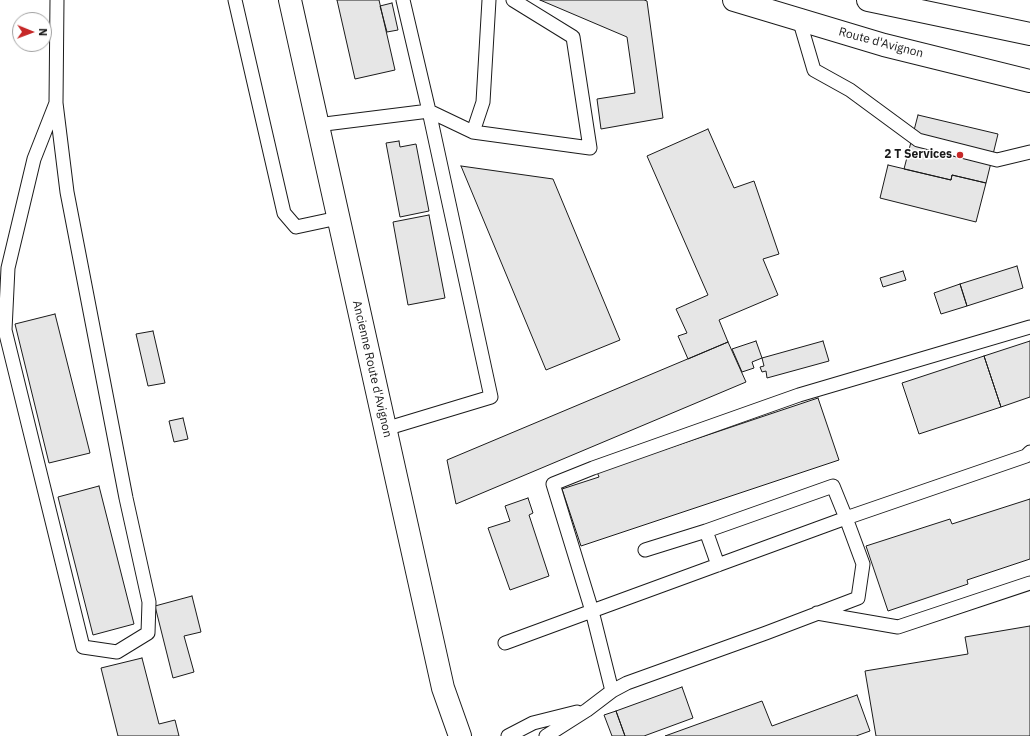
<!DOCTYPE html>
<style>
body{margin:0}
#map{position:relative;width:1030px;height:736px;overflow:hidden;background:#fff;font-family:"IBM Plex Sans",sans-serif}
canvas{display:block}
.north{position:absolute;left:12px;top:12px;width:40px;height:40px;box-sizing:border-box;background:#fff;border:1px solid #a3a3a3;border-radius:50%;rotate:91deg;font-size:11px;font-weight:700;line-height:16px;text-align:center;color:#1a1a1a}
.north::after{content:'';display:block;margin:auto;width:14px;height:18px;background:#c62828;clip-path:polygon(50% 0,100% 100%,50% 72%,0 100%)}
</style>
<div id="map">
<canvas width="1030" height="736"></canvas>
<div class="north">N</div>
</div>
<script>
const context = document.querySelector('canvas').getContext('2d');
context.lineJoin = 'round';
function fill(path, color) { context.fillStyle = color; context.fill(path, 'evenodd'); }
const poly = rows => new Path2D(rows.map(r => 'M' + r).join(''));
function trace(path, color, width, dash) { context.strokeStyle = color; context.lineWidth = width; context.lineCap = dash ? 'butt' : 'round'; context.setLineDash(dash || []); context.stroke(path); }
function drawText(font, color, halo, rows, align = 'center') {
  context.font = font + ' "IBM Plex Sans",sans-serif'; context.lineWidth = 3; context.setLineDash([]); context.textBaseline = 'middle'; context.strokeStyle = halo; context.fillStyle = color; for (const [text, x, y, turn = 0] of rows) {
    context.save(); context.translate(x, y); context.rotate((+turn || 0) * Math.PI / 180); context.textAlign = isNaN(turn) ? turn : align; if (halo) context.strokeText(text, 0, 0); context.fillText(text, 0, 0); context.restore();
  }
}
const building = poly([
 [337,0,379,0,395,70,355,79,337,0],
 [540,0,644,0,647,1,663,118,601,129,597,99,635,93,627,37,540,0],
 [392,3,398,30,387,32,380,6,392,3],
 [918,115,998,134,986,183,952,175,951,180,904,169,918,115],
 [708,129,734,188,754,181,779,254,763,259,778,295,719,320,728,342,688,359,678,336,687,333,676,309,708,295,647,156,708,129],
 [399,141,400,147,416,144,429,211,400,217,386,143,399,141],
 [888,165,951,180,952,175,986,183,976,222,880,198,888,165],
 [461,166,553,179,620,340,546,370,461,166],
 [429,215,445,298,408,305,393,222,429,215],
 [1017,266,1023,288,967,306,960,284,1017,266],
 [903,271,906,280,883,287,880,278,903,271],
 [960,284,967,306,941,314,934,293,960,284],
 [55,314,90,453,49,463,15,324,55,314],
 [153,331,165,383,148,386,136,334,153,331],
 [756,341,762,358,752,362,754,368,742,372,732,349,756,341],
 [823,341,829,361,767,378,766,371,762,372,760,367,764,366,762,358,823,341],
 [1030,341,1030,397,1001,407,984,356,1030,341],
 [728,342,746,382,456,504,447,460,728,342],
 [984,356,1001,407,919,434,902,383,984,356],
 [818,398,839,460,581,546,562,489,599,477,597,472,818,398],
 [183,418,188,439,174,442,169,421,183,418],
 [99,486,134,624,93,635,58,497,99,486],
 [528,498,533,513,529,515,549,576,510,590,488,528,510,521,505,506,528,498],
 [1030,499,1030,559,967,580,968,584,888,611,866,546,950,519,952,524,1030,499],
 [192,596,201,632,184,636,194,672,173,678,155,606,192,596],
 [1030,626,1030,736,876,736,865,671,968,654,965,637,1030,626],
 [142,658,159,724,175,720,179,736,118,736,101,668,142,658],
 [682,687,693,718,644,736,625,736,616,711,682,687],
 [857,695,870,731,856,736,665,736,762,701,772,726,857,695],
 [616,711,625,736,612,736,604,715,616,711]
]);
const service = poly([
 [235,0,284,213,296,227,338,218],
 [403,0,429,111,473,132,590,148,573,37,513,0],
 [799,19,814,70,850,90,918,140,997,160,1030,152],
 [56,103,34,159,8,268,5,330,83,647,117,652,148,633,149,602,126,498,67,192,56,103,57,0],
 [317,125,429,111,491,397,385,429],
 [473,132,483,102,489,0],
 [645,550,706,531],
 [718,565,706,531,833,486,846,518,1026,456,1030,452],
 [817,613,898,627,1030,583],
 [505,643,592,611,553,484,593,468,799,395,1030,327],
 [508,736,533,723,577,712],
 [546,736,587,710,612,691,627,683,766,633,858,598,863,564,846,518,592,611,612,691]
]);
const minor = poly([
 [290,0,443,688,460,736]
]);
const primary = poly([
 [734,0,884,45,1030,81],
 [868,0,1030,34]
]);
const markers = [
 [960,155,4,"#c62828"]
];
const streetNames = [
 ["Route d'Avignon",881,43,15],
 ["Ancienne Route d'Avignon",372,369,77]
];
const poiNames = [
 ["2 T Services",952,155]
];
fill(building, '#e6e6e6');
trace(building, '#1a1a1a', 1);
trace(service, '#1a1a1a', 15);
trace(minor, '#1a1a1a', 24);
trace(primary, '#1a1a1a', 24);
trace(service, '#fff', 13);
trace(minor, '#fff', 22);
trace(primary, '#fff', 22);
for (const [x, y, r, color] of markers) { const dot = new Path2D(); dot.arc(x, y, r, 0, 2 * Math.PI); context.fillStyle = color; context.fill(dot); trace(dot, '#fff', 1.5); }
drawText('12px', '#1a1a1a', '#fff', streetNames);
drawText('bold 12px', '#1a1a1a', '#fff', poiNames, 'right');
</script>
